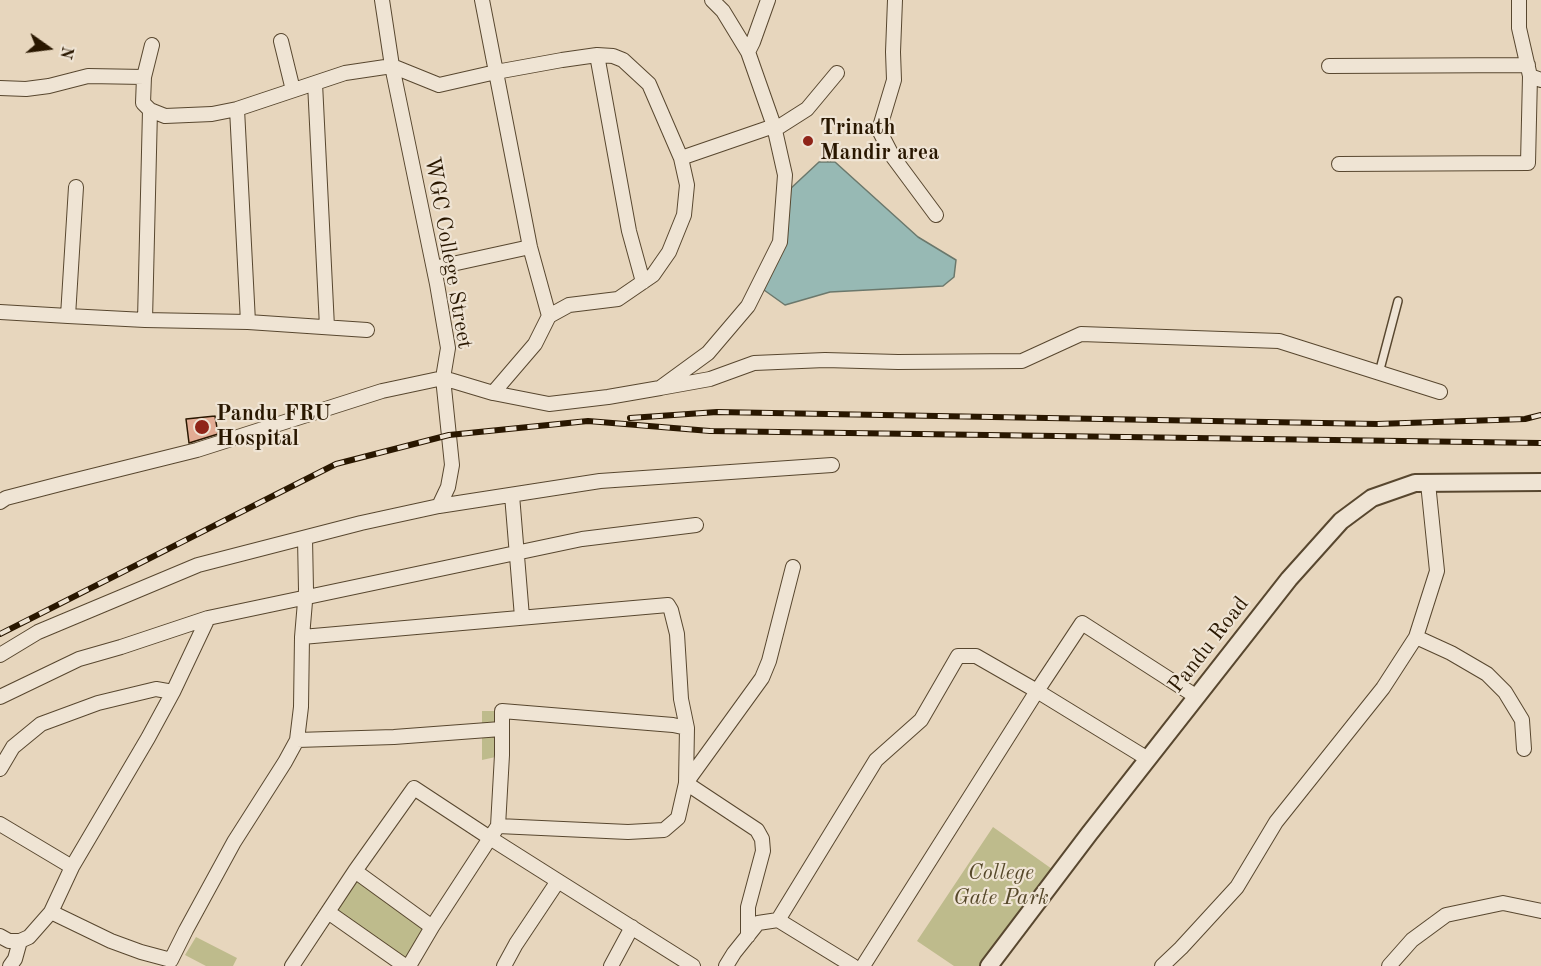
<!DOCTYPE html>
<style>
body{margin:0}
#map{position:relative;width:1541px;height:966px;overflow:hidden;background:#e7d6bd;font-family:"Old Standard TT",serif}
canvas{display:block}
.north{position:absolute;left:18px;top:18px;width:60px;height:60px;-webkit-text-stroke:4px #efe4d4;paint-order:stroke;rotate:104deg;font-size:16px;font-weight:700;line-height:24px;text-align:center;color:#291700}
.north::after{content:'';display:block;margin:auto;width:21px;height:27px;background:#291700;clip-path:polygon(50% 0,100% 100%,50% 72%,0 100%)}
</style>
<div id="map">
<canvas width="1541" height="966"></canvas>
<div class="north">N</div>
</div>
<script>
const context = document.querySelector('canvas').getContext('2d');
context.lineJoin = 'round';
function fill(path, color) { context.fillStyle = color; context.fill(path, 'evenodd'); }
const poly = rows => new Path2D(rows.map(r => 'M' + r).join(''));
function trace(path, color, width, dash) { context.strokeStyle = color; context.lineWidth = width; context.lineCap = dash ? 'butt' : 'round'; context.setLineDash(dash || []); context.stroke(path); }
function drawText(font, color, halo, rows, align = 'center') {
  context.font = font + ' "Old Standard TT",serif'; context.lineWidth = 4.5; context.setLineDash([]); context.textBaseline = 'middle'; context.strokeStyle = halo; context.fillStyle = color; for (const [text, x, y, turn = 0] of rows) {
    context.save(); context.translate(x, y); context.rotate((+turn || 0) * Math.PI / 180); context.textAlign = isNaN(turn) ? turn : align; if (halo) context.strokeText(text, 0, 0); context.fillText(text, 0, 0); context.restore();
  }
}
const green = poly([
 [482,711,500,711,500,756,482,760],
 [993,827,1059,874,989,966,954,966,917,941],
 [354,877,424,930,405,959,335,911],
 [196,937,237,958,233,966,206,966,185,955]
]);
const water = poly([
 [819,162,835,162,918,237,956,260,954,277,943,286,830,292,785,305,764,290,780,242,789,190,819,162]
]);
const building = poly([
 [215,416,218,434,189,443,186,419,215,416]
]);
const service = poly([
 [1379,373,1398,301]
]);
const minor = poly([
 [482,0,530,247,549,316],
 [712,0,723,11,748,52],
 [895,0,893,52,894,80,879,130,893,157,936,215],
 [1519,0,1519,28,1530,76,1541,80],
 [281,41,293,90],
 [152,45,144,77,143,103,150,110,165,116,212,114,237,109,345,73,392,66,439,85,496,72,562,60,597,55,613,56,623,60,649,84,681,158,774,126,748,52,753,42,768,0],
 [597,55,629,231,643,282],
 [1329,66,1528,65],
 [315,83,327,327],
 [0,88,26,89,49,86,88,76,144,77],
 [237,109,248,322],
 [774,130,807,109,837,73],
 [1339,164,1528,163,1530,76],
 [76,187,68,316,145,320,150,110],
 [434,268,530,247],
 [0,312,68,316],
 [145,320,248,322,367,330],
 [660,388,710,379,754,363,825,360,898,362,1022,361,1081,334,1279,341,1440,392],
 [493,393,549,404,608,397,660,388,708,353,748,306,780,242,785,175,774,126],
 [512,495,522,617],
 [0,502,6,498,64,483,197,450,382,391,443,378,493,393,535,344,549,316,569,305,618,299,653,275,669,252,684,215,687,185,681,158],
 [439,506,600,481,832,465],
 [302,637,668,605,671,610,677,634,681,699,687,728],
 [1416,637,1451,653,1487,674,1505,692,1522,720,1524,749],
 [0,655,38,632,198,565,361,523,439,506,448,487,452,465,443,378,448,348,437,284,392,66,382,0],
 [0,697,79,659,121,647,208,618,582,539,696,525],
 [297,740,394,737,501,729],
 [1148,759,1037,691,1082,623,1197,697],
 [0,769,13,747,41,724,98,703,156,689,173,692],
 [0,824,72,867],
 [355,871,414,788,490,838,498,826,502,755,502,711,673,725,687,728,686,783,678,818,664,830,628,832,498,826],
 [51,912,111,941,141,952,171,960,186,930,234,842,285,762,297,740,301,707,302,637,306,590,305,538],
 [328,912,405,966],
 [778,920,853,966],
 [432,927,490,838,558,881],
 [0,936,9,941,20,941,29,937,51,912,72,867,148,738,173,692,208,618],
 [748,936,748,907,763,851,762,839,757,830,686,783,762,678,769,661,793,567],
 [10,966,15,959,20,941],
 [292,966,355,871,432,927,409,966],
 [504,966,516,944,558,881,693,966],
 [611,966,632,927],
 [726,966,734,953,758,923,778,920,876,760,921,720,958,656,976,656,1037,691,863,966],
 [1162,966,1181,948,1237,887,1276,822,1383,688,1416,637,1437,571,1428,483],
 [1389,966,1412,940,1446,915,1503,903,1541,911]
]);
const tertiary = poly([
 [989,966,1089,834,1289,579,1341,521,1372,498,1415,483,1541,482]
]);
const rail = poly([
 [630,418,717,412,1377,424,1525,419,1541,415],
 [0,634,336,464,449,435,588,421,710,431,1541,443]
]);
const markers = [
 [808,141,6,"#8f2418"],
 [202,427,8,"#8f2418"]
];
const poiNames = [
 ["Trinath",820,128],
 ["Mandir area",820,153],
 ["Pandu FRU",216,414],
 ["Hospital",216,439]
];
const streetNames = [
 ["WGC College Street",448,253,80],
 ["Pandu Road",1209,645,-52]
];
const parkNames = [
 ["College",1001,873],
 ["Gate Park",1001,898]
];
fill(green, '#bebb8c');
fill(water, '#97b9b4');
trace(water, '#6b786c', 1.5);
fill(building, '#e3ac94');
trace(building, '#291700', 1.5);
trace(service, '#58472f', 10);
trace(minor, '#58472f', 16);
trace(tertiary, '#58472f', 20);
trace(service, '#efe4d4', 7);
trace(minor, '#efe4d4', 14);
trace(tertiary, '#efe4d4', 16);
trace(rail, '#291700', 6);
trace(rail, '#efe4d4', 4, [11]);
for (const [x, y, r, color] of markers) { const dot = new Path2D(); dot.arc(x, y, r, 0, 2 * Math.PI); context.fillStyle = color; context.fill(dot); trace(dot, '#efe4d4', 2); }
drawText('bold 22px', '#291700', '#efe4d4', poiNames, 'left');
drawText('22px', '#291700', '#efe4d4', streetNames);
drawText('italic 22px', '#56482a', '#efe4d4', parkNames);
</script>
